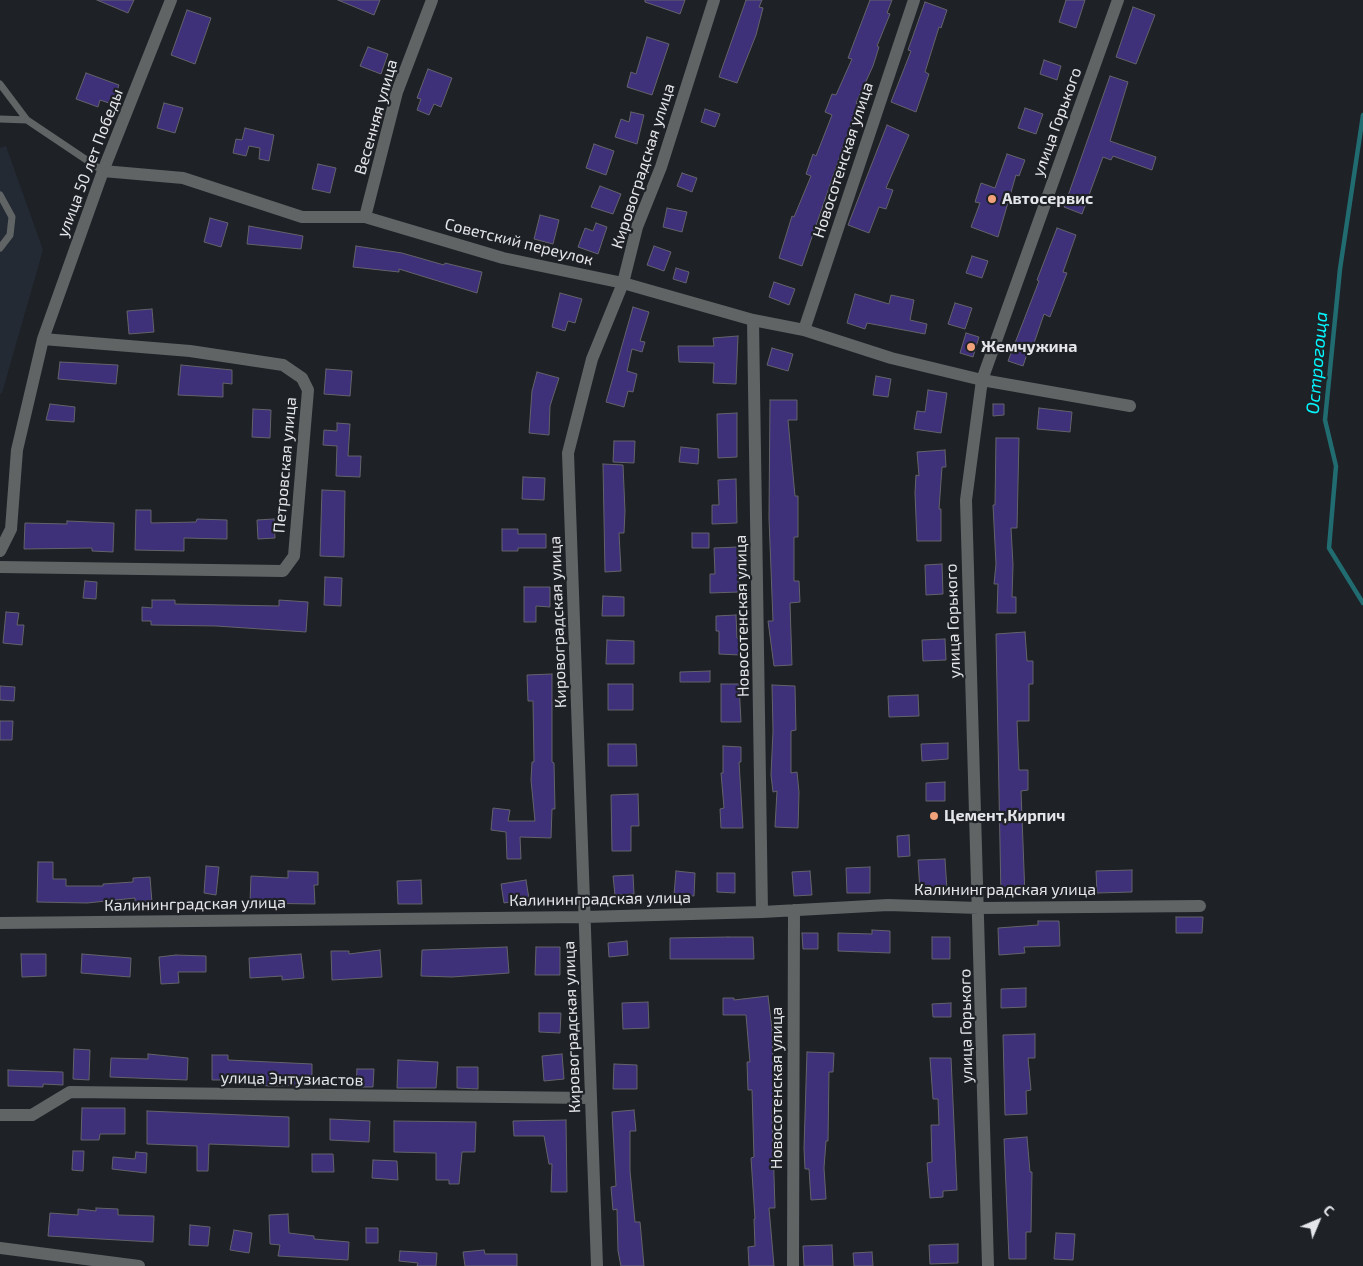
<!DOCTYPE html>
<meta charset="utf-8">
<style>
body{margin:0}
#map{position:relative;width:1363px;height:1266px;overflow:hidden;background:#1e2126;font-family:"Exo 2",sans-serif}
canvas{display:block}
.north{position:absolute;left:1293px;top:1196px;width:50px;height:50px;-webkit-text-stroke:4px #1e2126;paint-order:stroke;rotate:45deg;font-size:14px;font-weight:700;line-height:20px;text-align:center;color:#e4e6ea}
.north::after{content:'';display:block;margin:auto;width:18px;height:22px;background:#e4e6ea;clip-path:polygon(50% 0,100% 100%,50% 72%,0 100%)}
</style>
<div id="map">
<canvas width="1363" height="1266"></canvas>
<div class="north">С</div>
</div>
<script>
const context = document.querySelector('canvas').getContext('2d');
context.lineJoin = 'round';
function fill(path, color) { context.fillStyle = color; context.fill(path, 'evenodd'); }
const poly = rows => new Path2D(rows.map(r => 'M' + r).join(''));
function trace(path, color, width, dash) { context.strokeStyle = color; context.lineWidth = width; context.lineCap = dash ? 'butt' : 'round'; context.setLineDash(dash || []); context.stroke(path); }
function drawText(font, color, halo, rows, align = 'center') {
  context.font = font + ' "Exo 2",sans-serif'; context.lineWidth = 4.5; context.setLineDash([]); context.textBaseline = 'middle'; context.strokeStyle = halo; context.fillStyle = color; for (const [text, x, y, turn = 0] of rows) {
    context.save(); context.translate(x, y); context.rotate((+turn || 0) * Math.PI / 180); context.textAlign = isNaN(turn) ? turn : align; if (halo) context.strokeText(text, 0, 0); context.fillText(text, 0, 0); context.restore();
  }
}
const built = poly([
 [6,146,43,250,2,393,0,394,0,148]
]);
const stream = poly([
 [1363,115,1340,269,1325,420,1336,466,1329,548,1363,603]
]);
const building = poly([
 [97,0,134,0,128,13,97,0],
 [338,0,380,0,374,15,338,0],
 [645,0,685,0,680,14,645,2,645,0],
 [746,0,762,0,759,7,763,8,756,35,737,83,719,77,746,0],
 [870,0,892,0,887,13,890,14,877,46,879,47,873,66,856,103,858,104,802,266,779,258,792,216,794,217,811,176,806,174,813,154,816,156,832,115,825,112,832,94,836,95,852,59,848,58,870,0],
 [1066,0,1085,0,1076,28,1059,22,1066,0],
 [925,2,947,10,941,28,939,27,925,72,929,74,916,112,891,102,911,51,908,50,925,2],
 [1133,7,1155,15,1136,64,1116,57,1133,7],
 [187,10,211,18,195,64,171,55,187,10],
 [647,37,669,44,652,95,627,87,631,72,636,74,647,37],
 [368,47,388,54,381,74,360,66,368,47],
 [1044,60,1061,66,1057,80,1040,74,1044,60],
 [428,69,452,78,441,107,434,104,429,115,417,110,421,99,417,98,428,69],
 [86,73,119,85,112,104,100,100,98,107,76,99,86,73],
 [1110,76,1128,82,1110,141,1156,157,1152,170,1113,156,1111,160,1103,157,1082,214,1064,207,1110,76],
 [164,103,183,108,175,133,157,128,164,103],
 [1025,108,1043,114,1036,134,1018,128,1025,108],
 [705,109,720,114,715,127,701,122,705,109],
 [631,112,644,115,637,144,615,137,621,119,629,122,631,112],
 [887,125,909,135,886,188,893,190,886,209,879,207,869,233,848,225,887,125],
 [245,128,274,135,269,161,259,159,260,148,249,146,246,156,233,153,236,139,242,140,245,128],
 [594,144,614,151,606,175,586,168,594,144],
 [1007,154,1025,160,1019,176,1016,175,998,237,971,227,980,203,975,202,981,183,995,188,1007,154],
 [318,164,336,168,330,193,312,189,318,164],
 [682,173,697,178,692,192,677,186,682,173],
 [600,186,621,194,613,214,591,207,600,186],
 [667,208,687,212,682,232,663,227,667,208],
 [540,215,559,220,553,244,534,239,540,215],
 [210,218,228,223,221,247,204,242,210,218],
 [596,223,607,227,598,254,578,247,585,228,593,231,596,223],
 [249,226,303,236,301,249,247,244,249,226],
 [1057,228,1076,235,1063,272,1067,273,1050,317,1044,314,1032,349,1029,348,1023,366,1008,361,1039,281,1037,280,1057,228],
 [356,246,402,253,444,265,445,263,482,272,477,293,399,269,399,272,353,267,356,246],
 [654,246,671,252,664,271,647,265,654,246],
 [972,256,988,261,982,278,966,273,972,256],
 [676,268,689,272,686,283,673,279,676,268],
 [774,282,795,289,789,305,769,297,774,282],
 [560,293,582,299,575,323,568,321,565,331,552,327,560,293],
 [855,294,889,304,891,295,914,300,910,320,927,324,925,334,867,323,865,329,847,323,855,294],
 [955,303,972,308,965,329,948,324,955,303],
 [633,307,649,312,640,341,645,342,642,352,632,349,627,371,637,374,633,392,628,391,624,407,606,402,633,307],
 [152,309,154,332,129,334,127,311,152,309],
 [966,333,979,337,973,357,960,353,966,333],
 [738,336,736,384,713,383,714,363,679,362,678,346,714,346,713,338,738,336],
 [772,348,793,354,788,371,767,365,772,348],
 [60,362,118,365,116,384,58,379,60,362],
 [181,365,232,370,232,384,223,383,223,397,178,395,181,365],
 [326,369,352,371,350,396,324,394,326,369],
 [537,372,559,378,550,406,549,435,529,433,532,391,537,372],
 [876,376,891,379,888,397,873,395,876,376],
 [928,390,947,393,941,433,914,429,917,411,925,412,928,390],
 [770,400,797,400,797,420,788,420,795,496,798,496,798,537,794,537,794,581,799,581,800,602,790,603,792,665,774,666,768,621,773,621,769,518,770,400],
 [50,404,75,407,74,422,46,420,50,404],
 [993,404,1004,404,1004,415,993,416,993,404],
 [1039,408,1072,412,1070,432,1037,429,1039,408],
 [253,409,271,410,270,438,252,437,253,409],
 [737,413,737,457,718,458,717,414,737,413],
 [337,423,350,424,348,456,361,456,360,477,336,476,337,446,323,445,324,430,337,431,337,423],
 [996,438,1019,438,1017,528,1011,528,1013,565,1012,597,1016,597,1016,613,997,613,998,584,994,584,996,564,993,505,995,505,996,438],
 [614,441,635,441,634,463,613,462,614,441],
 [681,447,699,449,698,464,679,462,681,447],
 [945,450,946,467,942,467,939,509,941,509,941,541,917,541,915,493,916,475,919,476,917,452,945,450],
 [603,464,623,465,625,511,624,533,619,533,621,571,605,572,603,464],
 [523,477,545,478,544,500,522,499,523,477],
 [736,479,737,523,712,524,712,505,719,505,718,480,736,479],
 [322,490,345,491,344,557,320,556,322,490],
 [136,510,151,510,151,523,196,522,197,519,227,520,227,539,184,538,184,551,135,550,136,510],
 [274,519,275,538,258,539,257,520,274,519],
 [67,521,114,523,113,552,92,551,92,548,24,549,25,523,67,524,67,521],
 [502,529,518,529,518,534,546,534,546,548,518,548,518,551,502,551,502,529],
 [692,533,709,533,709,548,692,548,692,533],
 [738,547,739,592,710,593,710,574,715,574,714,548,738,547],
 [942,564,943,594,926,595,925,565,942,564],
 [325,577,342,578,341,606,324,605,325,577],
 [85,581,97,582,96,599,83,598,85,581],
 [524,587,550,587,550,607,536,606,536,622,524,622,524,587],
 [603,596,624,597,624,616,602,616,603,596],
 [152,600,175,600,175,604,279,606,279,600,308,602,306,632,216,626,151,625,151,621,142,621,142,607,152,608,152,600],
 [6,612,19,613,17,625,24,625,22,645,3,643,6,612],
 [736,615,737,638,741,638,740,655,719,654,719,631,716,631,716,616,736,615],
 [1025,632,1027,661,1033,661,1033,684,1029,684,1029,721,1017,721,1019,770,1028,770,1028,790,1021,791,1025,896,1001,897,996,634,1025,632],
 [945,639,946,660,923,661,922,640,945,639],
 [607,640,634,641,634,664,606,664,607,640],
 [710,671,710,682,680,682,680,672,710,671],
 [552,674,552,762,554,763,555,809,552,809,551,838,520,837,521,859,507,859,506,832,491,830,493,808,510,810,508,821,535,821,531,780,532,762,534,762,533,701,528,701,527,675,552,674],
 [608,684,633,684,633,710,608,710,608,684],
 [721,684,739,684,741,722,721,722,721,684],
 [772,685,795,686,796,730,791,731,791,773,797,772,799,792,798,828,775,827,777,791,773,792,771,775,773,731,772,685],
 [0,686,15,687,14,701,0,700,0,686],
 [918,695,919,716,889,717,888,696,918,695],
 [0,721,13,721,12,740,0,740,0,721],
 [948,743,948,759,922,761,921,744,948,743],
 [608,744,636,744,637,766,608,766,608,744],
 [723,746,741,747,741,762,739,762,743,828,721,828,720,809,724,808,721,773,723,773,723,746],
 [945,782,945,801,926,801,926,783,945,782],
 [638,794,639,826,631,826,631,851,612,851,611,795,638,794],
 [909,835,910,856,898,857,897,836,909,835],
 [945,859,947,890,920,891,918,860,945,859],
 [38,862,53,862,53,879,66,879,66,886,103,886,103,884,133,882,133,878,150,877,152,903,135,904,135,898,87,903,37,902,38,862],
 [206,866,219,867,216,895,204,893,206,866],
 [870,867,870,893,847,893,846,868,870,867],
 [1132,870,1132,892,1097,893,1096,871,1132,870],
 [288,871,318,872,318,885,314,885,315,904,250,903,251,876,288,878,288,871],
 [676,871,695,873,694,896,674,895,676,871],
 [810,871,812,895,794,896,792,872,810,871],
 [717,873,735,873,735,893,717,892,717,873],
 [633,875,634,894,615,895,613,876,633,875],
 [421,880,422,904,398,904,397,881,421,880],
 [526,880,529,899,504,903,501,884,526,880],
 [1176,917,1203,917,1202,933,1176,933,1176,917],
 [1038,921,1059,921,1060,946,1024,947,1025,953,999,955,998,928,1038,925,1038,921],
 [872,930,890,931,890,953,838,951,838,933,872,934,872,930],
 [802,933,818,933,818,949,803,949,802,933],
 [728,937,753,937,754,959,670,959,670,938,728,937],
 [932,937,950,937,950,959,932,959,932,937],
 [627,941,628,955,609,957,608,943,627,941],
 [507,947,509,973,452,977,421,976,422,950,507,947],
 [536,947,560,947,560,975,535,975,536,947],
 [380,950,382,977,332,980,331,951,349,951,349,954,380,950],
 [21,954,46,954,46,976,22,977,21,954],
 [82,954,131,958,130,977,81,973,82,954],
 [301,954,304,978,282,980,282,976,250,978,249,958,301,954],
 [176,955,206,956,206,972,178,972,179,983,161,984,159,957,176,955],
 [1026,988,1026,1007,1001,1008,1001,989,1026,988],
 [768,996,772,1029,774,1089,772,1112,775,1208,769,1208,774,1266,749,1266,748,1247,755,1246,754,1219,755,1219,751,1158,754,1157,752,1090,748,1090,747,1062,750,1062,746,1015,723,1015,723,998,734,998,734,1000,768,996],
 [648,1002,649,1028,623,1029,622,1003,648,1002],
 [951,1003,951,1017,933,1017,932,1004,951,1003],
 [539,1013,561,1013,560,1033,539,1032,539,1013],
 [1035,1034,1035,1058,1028,1058,1031,1090,1026,1091,1027,1114,1005,1115,1003,1035,1035,1034],
 [74,1049,90,1050,89,1080,73,1079,74,1049],
 [807,1052,834,1053,833,1072,829,1072,828,1141,826,1141,824,1168,826,1199,811,1200,809,1169,805,1169,804,1148,807,1052],
 [148,1054,188,1058,187,1080,110,1077,111,1058,148,1059,148,1054],
 [562,1054,564,1079,544,1081,542,1056,562,1054],
 [212,1055,228,1055,228,1060,312,1064,312,1085,270,1086,232,1083,232,1080,212,1080,212,1055],
 [930,1058,951,1058,957,1190,943,1191,943,1197,930,1198,927,1163,932,1162,931,1125,939,1125,938,1099,933,1099,930,1058],
 [398,1060,438,1062,436,1088,397,1088,398,1060],
 [614,1064,637,1065,637,1089,613,1089,614,1064],
 [457,1067,478,1067,478,1089,457,1088,457,1067],
 [357,1069,374,1069,373,1087,356,1087,357,1069],
 [8,1070,63,1072,63,1085,43,1084,43,1087,8,1086,8,1070],
 [82,1108,125,1108,125,1134,100,1134,99,1140,81,1140,82,1108],
 [634,1110,636,1131,630,1131,630,1171,635,1222,640,1222,644,1266,621,1266,618,1251,617,1209,613,1210,611,1187,616,1186,612,1112,634,1110],
 [147,1111,289,1117,289,1147,209,1144,208,1171,197,1171,197,1146,147,1144,147,1111],
 [330,1119,370,1121,369,1142,330,1140,330,1119],
 [566,1120,567,1192,551,1192,552,1164,549,1164,544,1136,514,1136,513,1121,566,1120],
 [394,1121,476,1122,475,1152,462,1152,459,1184,449,1184,449,1180,436,1180,436,1153,394,1152,394,1121],
 [1027,1137,1030,1172,1032,1172,1031,1232,1026,1232,1026,1259,1009,1259,1004,1139,1027,1137],
 [73,1151,84,1151,83,1171,72,1170,73,1151],
 [136,1152,147,1153,146,1173,112,1169,113,1157,135,1159,136,1152],
 [312,1154,333,1154,334,1172,312,1172,312,1154],
 [373,1160,397,1161,398,1180,372,1178,373,1160],
 [96,1208,118,1209,118,1215,154,1216,153,1242,48,1236,50,1213,78,1215,78,1209,96,1211,96,1208],
 [288,1214,289,1233,314,1236,314,1239,349,1242,348,1260,278,1256,280,1245,270,1244,269,1215,288,1214],
 [190,1225,210,1227,208,1246,189,1245,190,1225],
 [366,1228,378,1228,378,1243,366,1243,366,1228],
 [234,1230,252,1233,249,1253,230,1250,234,1230],
 [1056,1233,1075,1234,1073,1260,1054,1259,1056,1233],
 [958,1244,958,1263,930,1264,929,1245,958,1244],
 [832,1245,833,1266,804,1266,803,1246,832,1245],
 [484,1250,485,1254,517,1254,517,1266,465,1266,463,1252,484,1250],
 [400,1251,437,1253,436,1266,417,1266,418,1263,399,1261,400,1251],
 [872,1252,873,1266,854,1266,853,1253,872,1252]
]);
const lane = poly([
 [0,84,27,120,103,171],
 [0,119,27,120],
 [0,195,12,217,10,235,0,248]
]);
const street = poly([
 [103,171,183,178,302,217,365,217,503,258,623,283,753,320,804,330,891,358,982,380,1130,406],
 [365,217,397,92,432,0],
 [753,320,762,912],
 [804,330,914,0],
 [43,339,103,171,171,0],
 [0,551,11,529,17,450,43,339,190,351,283,365,302,378,308,390,294,556,283,571,0,567],
 [0,923,585,917,762,912,888,905,979,908,1200,906],
 [0,1115,32,1115,70,1092,590,1098],
 [0,1248,139,1266],
 [597,1266,568,453,592,359,623,283,637,227,661,167,714,0],
 [793,1266,794,910],
 [988,1266,966,500,982,380,1118,0]
]);
const markers = [
 [992,199,5,"#f1a27b"],
 [971,347,5,"#f1a27b"],
 [934,816,5,"#f1a27b"]
];
const streetNames = [
 ["Весенняя улица",376,117,-74],
 ["улица Горького",1057,122,-70],
 ["Новосотенская улица",843,160,-72],
 ["улица 50 лет Победы",90,163,-69],
 ["Кировоградская улица",643,166,-72],
 ["Советский переулок",519,242,14],
 ["Петровская улица",285,465,-85],
 ["Новосотенская улица",742,616,-91],
 ["улица Горького",953,621,-92],
 ["Кировоградская улица",558,622,-92],
 ["Калининградская улица",1005,890],
 ["Калининградская улица",600,899,-1],
 ["Калининградская улица",195,904,-1],
 ["улица Горького",966,1026,-91],
 ["Кировоградская улица",572,1027,-92],
 ["улица Энтузиастов",292,1079,1],
 ["Новосотенская улица",777,1088,-90]
];
const poiNames = [
 ["Автосервис",1002,199],
 ["Жемчужина",981,347],
 ["Цемент,Кирпич",944,816]
];
const waterNames = [
 ["Острогоща",1317,363,-85]
];
fill(built, '#232a34');
trace(stream, '#216c70', 4.5);
fill(building, '#3e3079');
trace(building, '#63636a', 1);
trace(lane, '#606465', 7);
trace(street, '#606465', 12);
for (const [x, y, r, color] of markers) { const dot = new Path2D(); dot.arc(x, y, r, 0, 2 * Math.PI); context.fillStyle = color; context.fill(dot); trace(dot, '#1e2126', 2); }
drawText('16px', '#e4e6ea', '#1e2126', streetNames);
drawText('bold 16px', '#e4e6ea', '#1e2126', poiNames, 'left');
drawText('italic 18px', '#05f6fe', '#1e2126', waterNames);
</script>
